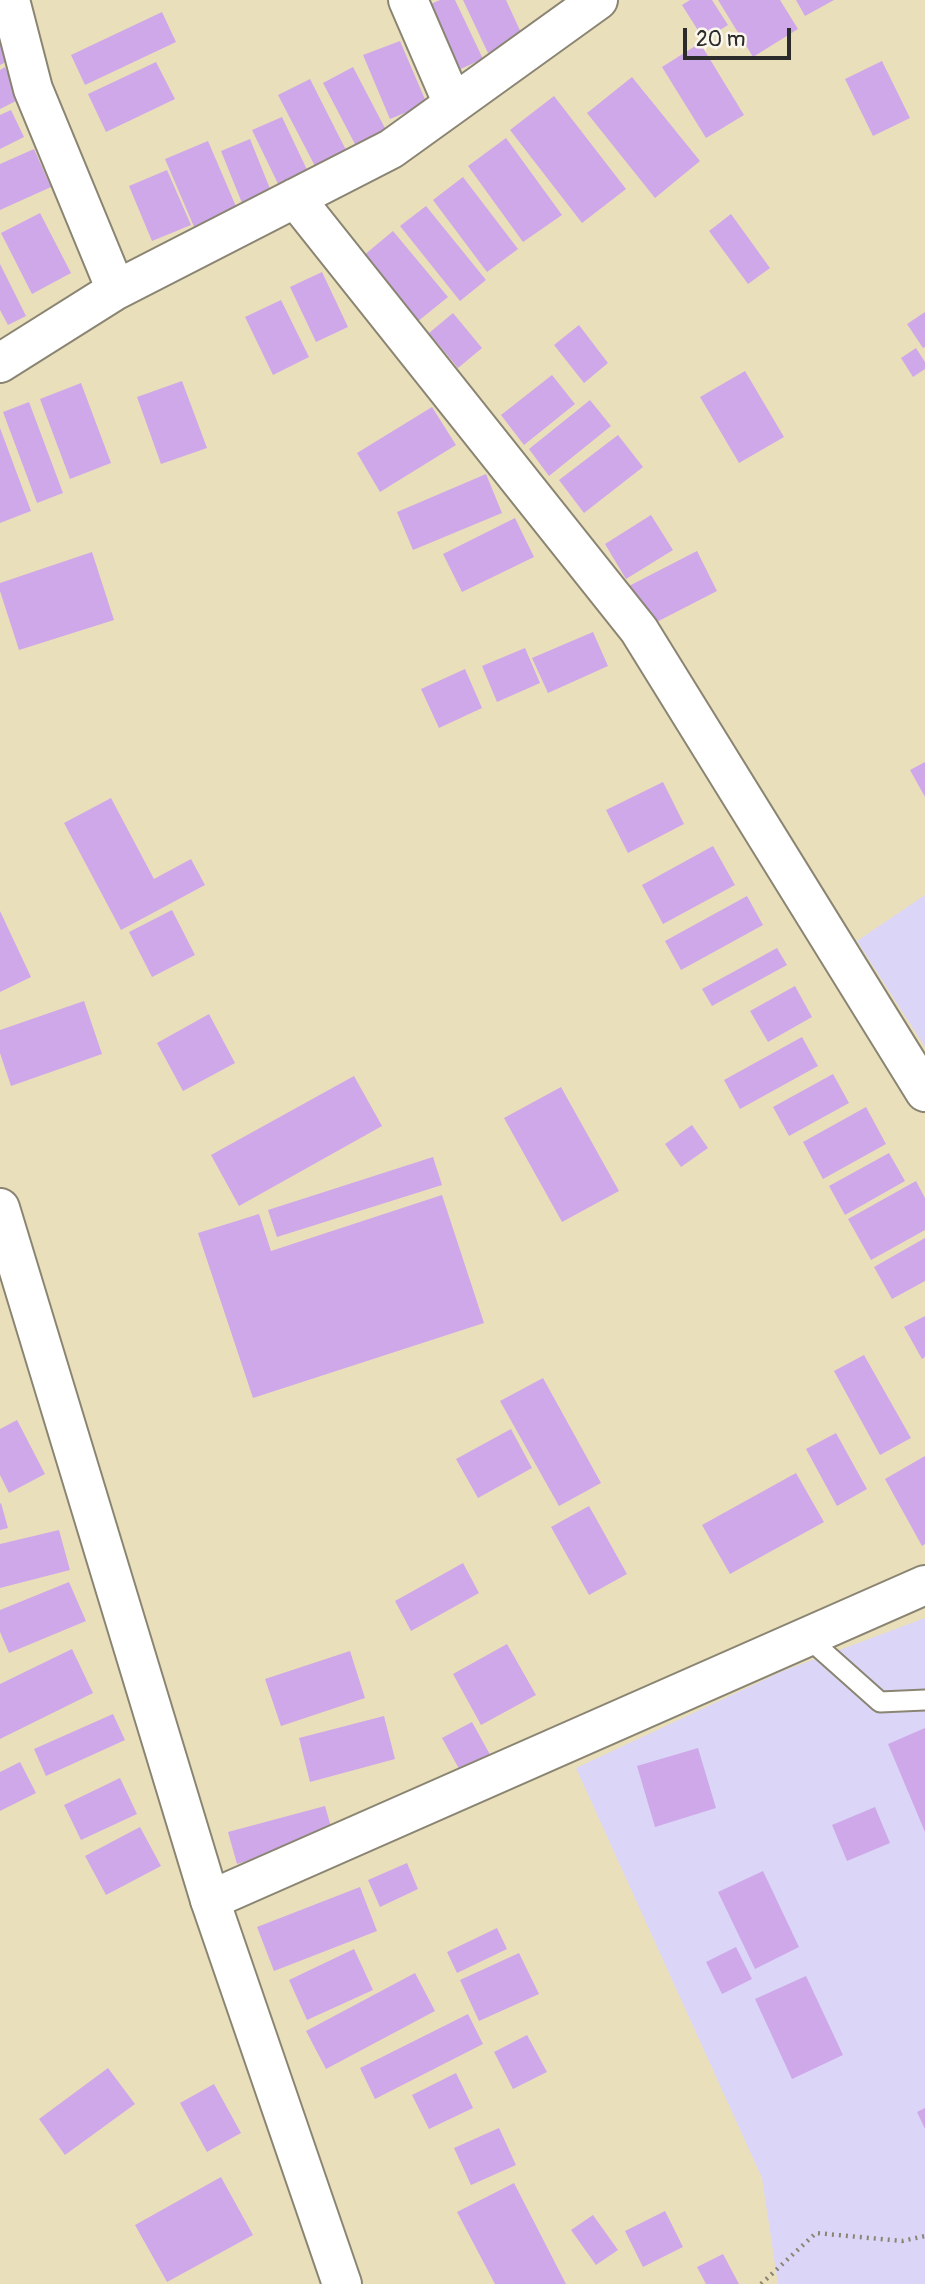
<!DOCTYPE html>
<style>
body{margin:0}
#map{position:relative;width:925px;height:2284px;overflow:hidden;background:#eadfbb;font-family:Pangolin,sans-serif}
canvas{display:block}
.scale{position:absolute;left:683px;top:28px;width:108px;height:32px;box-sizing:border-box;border:4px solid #2b2b2b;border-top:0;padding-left:9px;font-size:21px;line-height:24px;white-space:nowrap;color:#2b2b2b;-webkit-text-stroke:5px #fbf7ec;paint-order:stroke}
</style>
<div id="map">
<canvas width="925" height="2284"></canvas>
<div class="scale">20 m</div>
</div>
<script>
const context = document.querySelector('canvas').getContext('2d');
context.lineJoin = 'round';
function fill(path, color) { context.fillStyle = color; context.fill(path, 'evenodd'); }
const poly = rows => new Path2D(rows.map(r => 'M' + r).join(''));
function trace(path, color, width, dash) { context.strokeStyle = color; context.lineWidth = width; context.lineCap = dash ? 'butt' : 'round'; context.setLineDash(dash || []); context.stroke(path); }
const built = poly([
 [925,895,925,1047,857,941],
 [925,1618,925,2284,778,2284,762,2178,576,1768,783,1671]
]);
const building = poly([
 [440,0,455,0,483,59,456,71,426,6],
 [463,0,506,0,523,37,488,53],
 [690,0,712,0,728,25,704,40,682,5],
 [718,0,780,0,798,29,753,57],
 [796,0,834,0,805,16],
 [162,12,176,42,85,85,71,55],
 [0,40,10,60,0,65],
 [400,41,427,104,390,119,363,55],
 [700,43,744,115,706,138,662,67],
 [882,61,910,118,873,136,845,79],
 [156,62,175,99,106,132,88,94],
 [5,67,20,99,0,109,0,70],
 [353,67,387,132,357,148,323,83],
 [632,77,700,161,655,198,587,113],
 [310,79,348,154,317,170,278,95],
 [554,96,626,189,582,223,510,130],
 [11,110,24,137,0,149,0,115],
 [282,117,310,176,281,190,252,130],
 [506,138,562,215,523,242,468,166],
 [250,139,273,196,244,208,221,151],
 [208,141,238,211,195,229,165,159],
 [34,149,51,187,0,210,0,164],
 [167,170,191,225,152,241,129,186],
 [463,177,518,249,487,272,433,200],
 [426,206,486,280,460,301,400,226],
 [40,213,71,273,32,294,1,233],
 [731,214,770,268,748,284,709,231],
 [393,231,448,297,417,322,363,256],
 [0,264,26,316,8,325,0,310],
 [322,272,348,327,316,342,290,287],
 [281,300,309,357,273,375,245,317],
 [925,312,925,347,923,348,907,324],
 [453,313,482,348,458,368,429,333],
 [579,325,608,363,584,383,554,345],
 [916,348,925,362,925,369,913,377,901,358],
 [745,371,784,437,739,463,700,397],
 [552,375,575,404,524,445,501,415],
 [182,381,207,448,161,464,137,397],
 [81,383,111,463,70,479,40,399],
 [590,400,611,426,549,476,529,449],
 [29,402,63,493,37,503,3,412],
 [432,407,456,445,380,492,357,453],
 [0,428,31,511,0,523],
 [618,435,643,467,584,513,559,480],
 [486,474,502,513,413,550,397,512],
 [651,515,673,550,626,579,605,544],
 [515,518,534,557,462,592,443,554],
 [697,551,717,591,645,628,625,588],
 [92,552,114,620,19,650,0,591,0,583],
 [593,632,608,666,548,693,532,658],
 [525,648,540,683,497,702,482,666],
 [465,669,482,708,439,728,421,689],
 [925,762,925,797,910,770],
 [663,782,684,824,628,853,606,810],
 [111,798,154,879,191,859,205,885,121,930,64,823],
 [713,846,735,885,663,924,642,885],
 [747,896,763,925,681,970,665,941],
 [172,910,195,955,152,977,129,932],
 [0,911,31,977,0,992],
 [777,948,787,965,712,1006,702,989],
 [795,986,812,1017,768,1042,750,1011],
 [84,1001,102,1054,11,1086,0,1053,0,1030],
 [209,1014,235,1063,183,1091,157,1043],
 [802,1037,818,1066,740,1109,724,1080],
 [833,1074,849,1103,789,1136,773,1107],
 [354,1076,382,1126,239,1206,211,1155],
 [561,1087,619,1191,562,1222,504,1118],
 [866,1107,886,1144,823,1179,803,1142],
 [692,1125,708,1148,681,1167,665,1144],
 [889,1153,905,1181,845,1215,829,1186],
 [433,1157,442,1185,277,1237,268,1210],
 [916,1181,925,1198,925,1230,871,1260,848,1219],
 [442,1195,484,1323,253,1398,198,1233,259,1214,271,1251],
 [925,1238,925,1281,892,1299,874,1267],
 [925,1316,925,1357,922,1359,904,1327],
 [864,1355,911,1438,880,1455,834,1371],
 [543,1378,601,1483,559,1506,500,1401],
 [17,1420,45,1474,9,1493,0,1475,0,1429],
 [511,1429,532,1468,478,1498,456,1459],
 [836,1433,867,1489,837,1506,806,1449],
 [925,1456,925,1544,922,1546,885,1479],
 [796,1473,824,1522,730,1574,702,1525],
 [1,1503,8,1528,0,1530,0,1504],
 [589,1506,627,1574,589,1595,551,1527],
 [59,1530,70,1570,0,1588,0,1544],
 [463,1563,479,1593,411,1631,395,1601],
 [69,1582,86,1621,9,1653,0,1632,0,1610],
 [507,1644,536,1695,481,1725,453,1674],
 [72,1649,93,1693,0,1739,0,1684],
 [350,1651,365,1698,281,1726,265,1679],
 [113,1714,125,1740,46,1776,34,1749],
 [384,1716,395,1759,310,1782,299,1738],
 [472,1722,493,1760,463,1776,442,1738],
 [925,1728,925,1832,888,1744],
 [698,1748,716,1808,655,1827,637,1766],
 [20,1762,36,1793,0,1811,0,1772],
 [120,1778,137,1814,81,1840,64,1805],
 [325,1806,334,1837,237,1864,228,1832],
 [875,1807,890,1843,847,1861,832,1825],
 [140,1827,161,1866,106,1895,85,1856],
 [407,1863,418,1889,380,1907,368,1880],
 [763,1871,799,1947,755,1969,718,1892],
 [360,1887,377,1931,274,1971,257,1927],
 [497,1928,507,1949,457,1973,447,1952],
 [736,1947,752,1979,722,1994,706,1962],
 [354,1949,373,1990,307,2020,289,1980],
 [519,1953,539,1994,479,2021,460,1980],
 [415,1973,435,2011,326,2069,306,2031],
 [806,1976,843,2055,792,2079,755,1999],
 [468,2014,483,2044,375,2099,360,2068],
 [527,2035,547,2072,513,2089,494,2052],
 [108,2068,135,2104,65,2155,39,2119],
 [456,2073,473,2108,429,2129,412,2095],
 [214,2084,241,2133,207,2152,180,2103],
 [925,2108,925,2129,917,2112],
 [499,2128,516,2165,471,2185,454,2148],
 [221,2177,253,2235,167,2282,135,2225],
 [514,2183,566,2284,495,2284,457,2212],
 [665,2211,683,2247,643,2267,625,2231],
 [593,2215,618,2250,596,2265,571,2230],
 [723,2254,739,2284,706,2284,697,2267]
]);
const path = poly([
 [761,2284,816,2233,902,2241,925,2236]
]);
const lane = poly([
 [807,1637,880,1702,925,1700]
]);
const street = poly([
 [10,0,33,89,116,290],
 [408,0,453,104],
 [295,198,639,630,925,1092],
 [0,363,116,290,391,149,598,0],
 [210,1900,925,1585]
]);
const secondary = poly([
 [0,1208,210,1900,342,2284]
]);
fill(built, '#dbd6f7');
fill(building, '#cfa8e9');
trace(lane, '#8a8573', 23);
trace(street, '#8a8573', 42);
trace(secondary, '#8a8573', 42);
trace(path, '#8a8573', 4.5, [2, 5]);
trace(lane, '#fff', 19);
trace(street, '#fff', 38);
trace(secondary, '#fff', 38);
</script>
